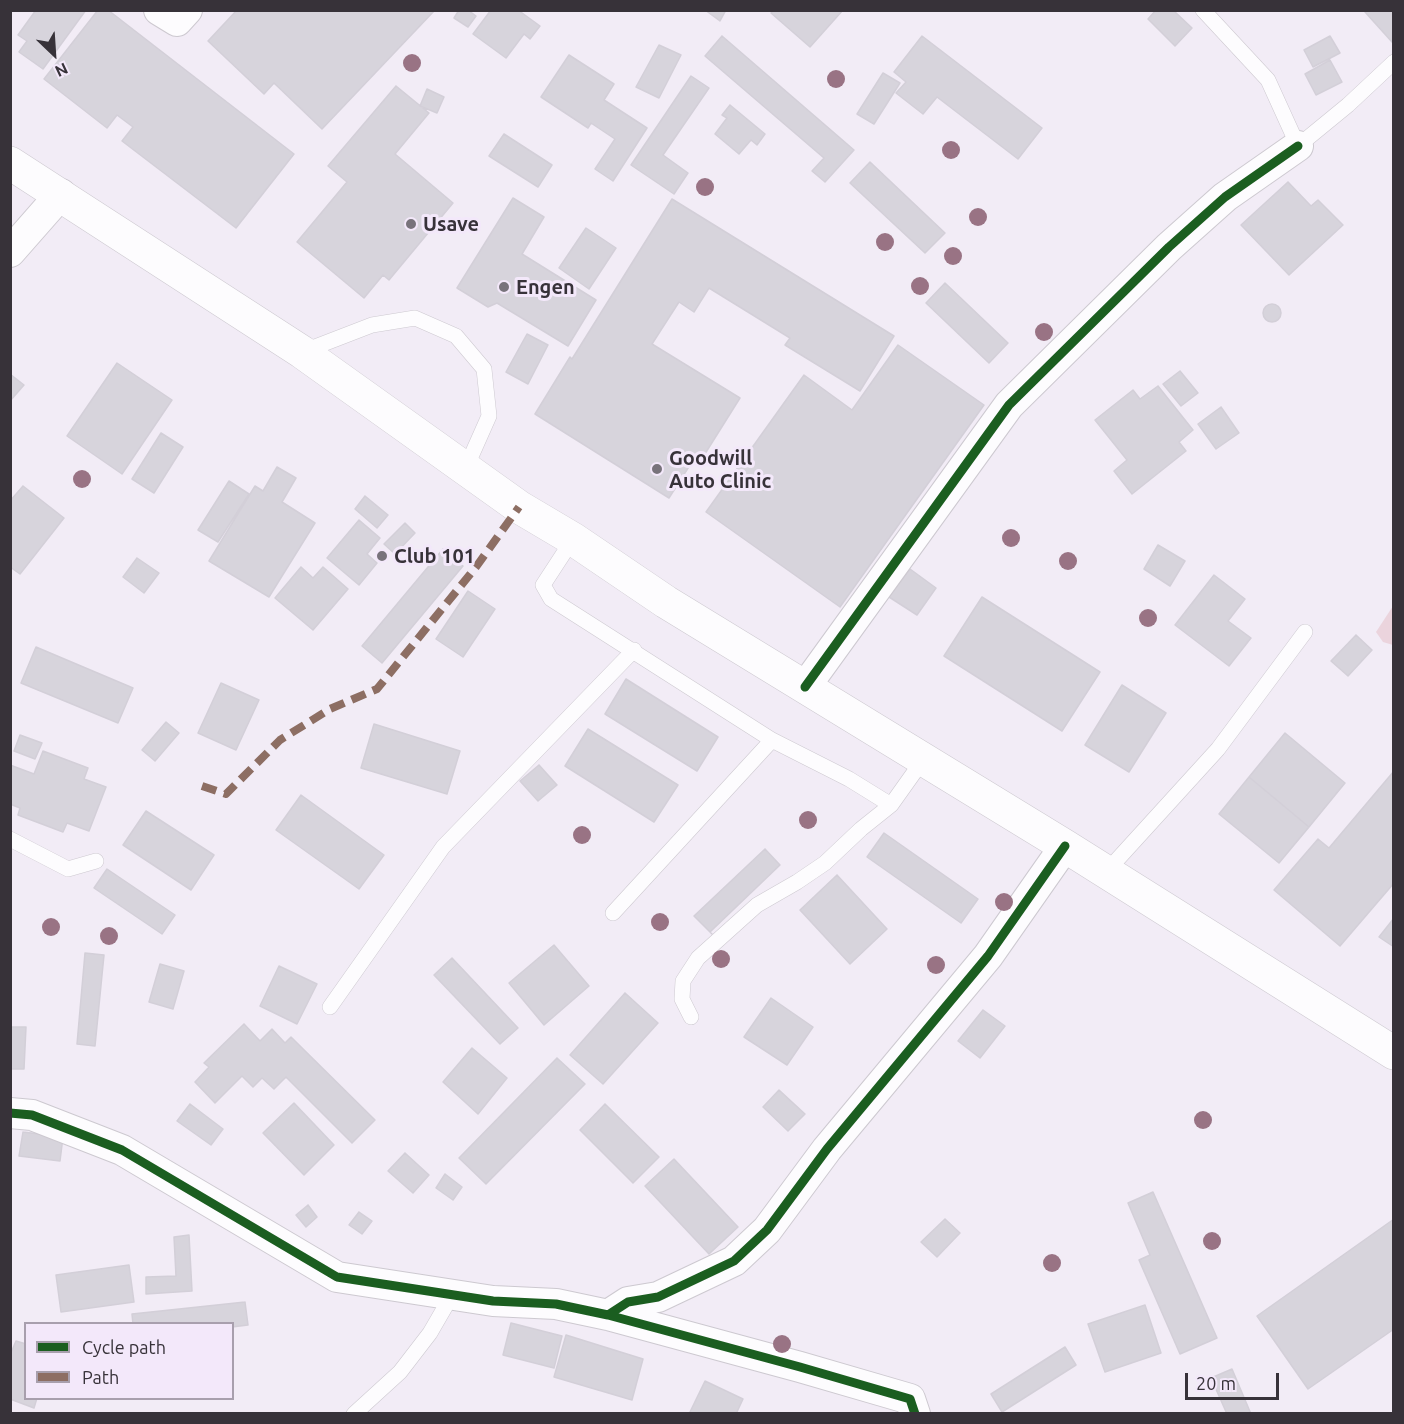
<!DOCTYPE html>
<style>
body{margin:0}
#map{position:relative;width:1404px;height:1424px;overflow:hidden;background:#f2ecf6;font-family:Ubuntu,sans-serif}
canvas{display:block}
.frame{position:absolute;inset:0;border:12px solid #373239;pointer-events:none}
.legend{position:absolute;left:24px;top:1322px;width:210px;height:78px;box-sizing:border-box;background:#f3e8fa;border:2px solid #a89fad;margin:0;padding:8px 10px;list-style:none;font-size:18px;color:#373239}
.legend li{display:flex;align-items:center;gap:12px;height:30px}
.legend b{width:30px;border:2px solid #a89fad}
.north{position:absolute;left:24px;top:24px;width:60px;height:60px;-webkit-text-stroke:4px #f3e8fa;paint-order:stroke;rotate:155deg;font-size:16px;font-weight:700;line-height:24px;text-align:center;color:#373239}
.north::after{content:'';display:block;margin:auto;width:21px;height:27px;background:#373239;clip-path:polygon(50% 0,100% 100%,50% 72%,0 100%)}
.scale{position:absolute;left:1185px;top:1373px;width:94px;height:27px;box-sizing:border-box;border:3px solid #373239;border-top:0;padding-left:8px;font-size:18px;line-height:21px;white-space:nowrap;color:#373239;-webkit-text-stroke:4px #f3e8fa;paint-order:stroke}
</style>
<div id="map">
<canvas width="1404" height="1424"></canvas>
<div class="frame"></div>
<ul class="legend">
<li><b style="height:8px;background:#1b5e20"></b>Cycle path</li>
<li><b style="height:8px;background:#8d6e63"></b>Path</li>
</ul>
<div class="north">N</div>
<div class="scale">20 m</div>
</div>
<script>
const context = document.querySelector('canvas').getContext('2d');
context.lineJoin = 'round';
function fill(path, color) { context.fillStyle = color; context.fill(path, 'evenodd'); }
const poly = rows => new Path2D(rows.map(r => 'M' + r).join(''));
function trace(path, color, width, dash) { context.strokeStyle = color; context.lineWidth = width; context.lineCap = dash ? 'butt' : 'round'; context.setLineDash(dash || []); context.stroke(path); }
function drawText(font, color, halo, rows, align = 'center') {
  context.font = font + ' Ubuntu,sans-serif'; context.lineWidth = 6; context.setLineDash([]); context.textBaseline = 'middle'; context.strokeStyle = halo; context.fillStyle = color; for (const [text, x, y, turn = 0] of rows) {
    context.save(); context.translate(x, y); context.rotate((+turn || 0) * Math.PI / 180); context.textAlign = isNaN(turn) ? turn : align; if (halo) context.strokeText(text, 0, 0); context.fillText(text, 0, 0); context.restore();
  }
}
const green = poly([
 [1393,606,1393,645,1383,642,1376,632]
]);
const building = poly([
 [36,10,86,10,43,69,19,52,27,41,18,35,36,10],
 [98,10,108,10,294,154,236,228,122,141,133,127,117,115,107,128,44,79,98,10],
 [237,10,435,10,322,129,274,83,264,94,208,41,237,10],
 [459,10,468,10,476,16,468,27,454,18,459,10],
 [491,10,518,10,540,26,530,39,524,34,506,58,473,34,491,10],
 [705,10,726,10,720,21,705,10],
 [774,10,843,10,810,47,771,13,774,10],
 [1156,10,1173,10,1192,28,1175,46,1148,19,1156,10],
 [1366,10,1394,10,1392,42,1365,12,1366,10],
 [722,36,854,150,825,182,812,171,824,158,705,56,722,36],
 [922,36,1042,128,1018,159,937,97,923,114,896,93,906,82,894,72,922,36],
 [1330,36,1340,53,1313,67,1304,50,1330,36],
 [659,45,681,55,659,98,636,87,659,45],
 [569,55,614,84,604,100,647,128,613,181,595,169,615,139,591,123,588,128,541,97,569,55],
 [1330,60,1342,82,1316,95,1305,74,1330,60],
 [883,73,900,83,874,124,857,114,883,73],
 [691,76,709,88,663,155,688,173,674,194,631,165,691,76],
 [396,86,429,113,395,154,453,203,389,280,383,275,364,298,297,242,347,182,328,166,396,86],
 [427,89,444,97,437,113,420,106,427,89],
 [730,105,765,134,757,145,751,140,739,154,715,134,727,118,722,115,730,105],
 [504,134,552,165,538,187,489,156,504,134],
 [870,162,945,233,925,253,850,183,870,162],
 [1288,182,1311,206,1318,200,1343,225,1289,275,1241,225,1288,182],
 [513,198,544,217,522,254,596,300,568,346,497,303,488,307,457,288,513,198],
 [672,199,894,336,860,391,785,345,790,338,709,288,694,312,679,302,652,344,740,398,703,457,697,454,669,498,535,414,570,357,572,359,672,199],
 [586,228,616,248,589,289,559,268,586,228],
 [945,283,1008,343,989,363,926,303,945,283],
 '1263 313a9 9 0 1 1 18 0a9 9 0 1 1-18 0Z',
 [527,334,548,345,528,384,506,372,527,334],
 [898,345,984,405,840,607,706,512,804,375,852,410,898,345],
 [117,363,172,400,122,474,67,436,117,363],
 [1180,371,1198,393,1181,406,1163,384,1180,371],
 [10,374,24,385,10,401,10,374],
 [1158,386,1193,430,1179,442,1186,451,1132,494,1114,471,1127,460,1095,420,1133,390,1140,399,1158,386],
 [1221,407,1239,433,1216,449,1198,424,1221,407],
 [161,433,183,447,154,493,132,479,161,433],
 [277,467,296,478,282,502,315,523,269,597,209,561,255,486,263,491,277,467],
 [229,481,249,494,218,542,198,530,229,481],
 [23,486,64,518,20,574,10,567,10,501,23,486],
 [365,496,388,515,377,528,355,509,365,496],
 [359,520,380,538,367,554,377,563,359,585,327,558,359,520],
 [405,523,415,533,395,554,384,544,405,523],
 [1158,545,1185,561,1170,586,1144,569,1158,545],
 [443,549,463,566,382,663,362,646,443,549],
 [137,558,159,573,144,593,123,577,137,558],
 [301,567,313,578,323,567,348,589,313,630,275,598,301,567],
 [910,569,936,588,917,615,889,597,910,569],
 [1214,575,1245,599,1228,621,1251,638,1229,666,1175,625,1214,575],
 [468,591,495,609,463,657,436,639,468,591],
 [982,597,1100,672,1062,731,944,656,982,597],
 [1356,635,1372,650,1348,676,1331,661,1356,635],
 [36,647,133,688,118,723,21,683,36,647],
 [626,679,718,737,697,771,605,714,626,679],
 [221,683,259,700,236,750,198,733,221,683],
 [1122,685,1166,713,1129,772,1085,745,1122,685],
 [166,722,179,733,155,761,142,750,166,722],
 [374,724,460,751,447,794,361,768,374,724],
 [588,729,678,785,654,822,565,766,588,729],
 [1285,733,1345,783,1309,827,1249,777,1285,733],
 [20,735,42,743,35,759,14,751,20,735],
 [43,751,88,768,84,779,106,787,89,831,67,823,63,832,18,815,20,808,10,804,10,765,34,774,43,751],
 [539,765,557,785,538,801,520,781,539,765],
 [1394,771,1394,883,1340,946,1274,890,1318,839,1329,848,1394,771],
 [1249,777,1309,827,1279,863,1219,814,1249,777],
 [301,795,384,855,359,889,276,830,301,795],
 [146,811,214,855,191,890,123,845,146,811],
 [884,833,978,899,961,923,867,857,884,833],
 [765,849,780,865,710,932,712,934,694,916,765,849],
 [107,869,175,915,162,934,94,888,107,869],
 [837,875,887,929,850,964,800,910,837,875],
 [1394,918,1394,947,1379,937,1394,918],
 [554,945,589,986,544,1025,509,983,554,945],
 [85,953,104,955,95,1046,77,1044,85,953],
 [452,958,518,1028,500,1044,434,975,452,958],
 [160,964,184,971,173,1009,149,1002,160,964],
 [279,966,317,984,297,1024,260,1006,279,966],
 [625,993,658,1023,603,1084,570,1055,625,993],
 [771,998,813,1027,787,1065,744,1037,771,998],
 [983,1010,1005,1026,980,1058,958,1041,983,1010],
 [244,1024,260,1041,272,1029,285,1043,291,1037,375,1120,352,1143,286,1077,274,1089,262,1078,253,1087,242,1076,215,1103,195,1082,209,1067,204,1063,244,1024],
 [10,1027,26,1027,24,1069,10,1069,10,1027],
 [472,1048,507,1078,478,1114,443,1082,472,1048],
 [557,1058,585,1084,486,1184,459,1158,557,1058],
 [779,1090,805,1114,788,1131,763,1107,779,1090],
 [294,1103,334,1145,304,1175,263,1133,294,1103],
 [190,1104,223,1129,211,1145,177,1121,190,1104],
 [605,1104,659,1157,633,1183,580,1130,605,1104],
 [23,1132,63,1137,60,1161,19,1156,23,1132],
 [405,1153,429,1175,413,1193,388,1171,405,1153],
 [674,1159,738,1227,709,1254,645,1186,674,1159],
 [445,1174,462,1187,453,1200,436,1188,445,1174],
 [1153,1192,1217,1338,1180,1354,1139,1260,1150,1255,1128,1203,1153,1192],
 [308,1205,317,1217,306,1227,296,1215,308,1205],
 [359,1212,372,1221,362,1234,349,1225,359,1212],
 [945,1219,960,1233,937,1257,921,1242,945,1219],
 [1394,1219,1394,1329,1308,1389,1257,1316,1394,1219],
 [189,1235,192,1291,146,1294,146,1277,176,1276,174,1237,189,1235],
 [129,1265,134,1302,61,1312,56,1275,129,1265],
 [245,1302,248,1325,232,1327,232,1324,133,1324,132,1314,245,1302],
 [1145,1305,1161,1353,1105,1372,1088,1324,1145,1305],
 [511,1323,562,1336,554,1368,503,1355,511,1323],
 [566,1335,643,1359,632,1400,554,1377,566,1335],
 [16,1341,26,1344,26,1398,37,1398,34,1408,10,1399,10,1355,16,1341],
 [1065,1347,1076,1365,1002,1412,991,1394,1065,1347],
 [1232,1369,1251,1414,1227,1414,1211,1378,1232,1369],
 [705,1381,743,1399,736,1414,689,1414,705,1381]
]);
const lane = poly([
 [1203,10,1268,80,1298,146,1348,105,1394,62],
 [302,352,372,325,415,318,456,336,484,369,489,416,465,470],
 [573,539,543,585,551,599,772,740,849,779,891,805,923,760],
 [10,839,68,869,96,861],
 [1106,872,1218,749,1305,632],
 [613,913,772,740],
 [330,1007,443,847,634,650],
 [691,1017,682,999,683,981,698,958,757,905,797,882,825,863,861,829,891,805],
 [354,1414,400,1372,430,1333,452,1295]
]);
const street = poly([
 [159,10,177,21,187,10],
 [10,252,61,194],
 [805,687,1009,405,1169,247,1225,197,1298,146],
 [10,1113,32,1115,122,1150,337,1277,493,1301,556,1304,608,1315,800,1367,910,1399,915,1414],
 [608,1315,628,1302,658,1297,734,1261,767,1230,827,1149,988,956,1065,846]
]);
const primary = poly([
 [10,163,302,352,519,507,573,539,666,602,1065,846,1394,1053]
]);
const quiet = poly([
 [202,786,226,794,280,740,330,709,377,689,476,567,519,507]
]);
const cycleway = poly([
 [805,687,1009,405,1169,247,1225,197,1298,146],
 [10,1113,32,1115,122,1150,337,1277,493,1301,556,1304,608,1315,800,1367,910,1399,915,1414],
 [608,1315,628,1302,658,1297,734,1261,767,1230,827,1149,988,956,1065,846]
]);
const trees = [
 [412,63],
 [836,79],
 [951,150],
 [705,187],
 [978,217],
 [885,242],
 [953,256],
 [920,286],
 [1044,332],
 [82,479],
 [1011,538],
 [1068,561],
 [1148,618],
 [808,820],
 [582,835],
 [1004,902],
 [660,922],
 [51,927],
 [109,936],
 [721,959],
 [936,965],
 [1203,1120],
 [1212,1241],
 [1052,1263],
 [782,1344]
];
const markers = [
 [411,224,6,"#78737b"],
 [504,287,6,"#78737b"],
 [657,469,6,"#78737b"],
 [382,556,6,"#78737b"]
];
const poiNames = [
 ["Usave",423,224],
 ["Engen",516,287],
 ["Goodwill",669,458],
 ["Auto Clinic",669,481],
 ["Club 101",394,556]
];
fill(green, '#ebd4dd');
fill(building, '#d7d4dc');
trace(building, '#d3cfd8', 1.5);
trace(lane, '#cdc9d0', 16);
trace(street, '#cdc9d0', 32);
trace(primary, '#cdc9d0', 34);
trace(lane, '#fdfcfe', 15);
trace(street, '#fdfcfe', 30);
trace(primary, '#fdfcfe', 33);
trace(quiet, '#8d6e63', 8, [15, 8]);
trace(cycleway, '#1b5e20', 9);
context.fillStyle = '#997384';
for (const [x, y] of trees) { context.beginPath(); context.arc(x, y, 9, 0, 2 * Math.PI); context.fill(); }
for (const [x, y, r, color] of markers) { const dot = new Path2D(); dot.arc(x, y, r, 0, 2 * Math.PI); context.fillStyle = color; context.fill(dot); trace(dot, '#f3e8fa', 2); }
drawText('bold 20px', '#373239', '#f3e8fa', poiNames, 'left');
</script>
